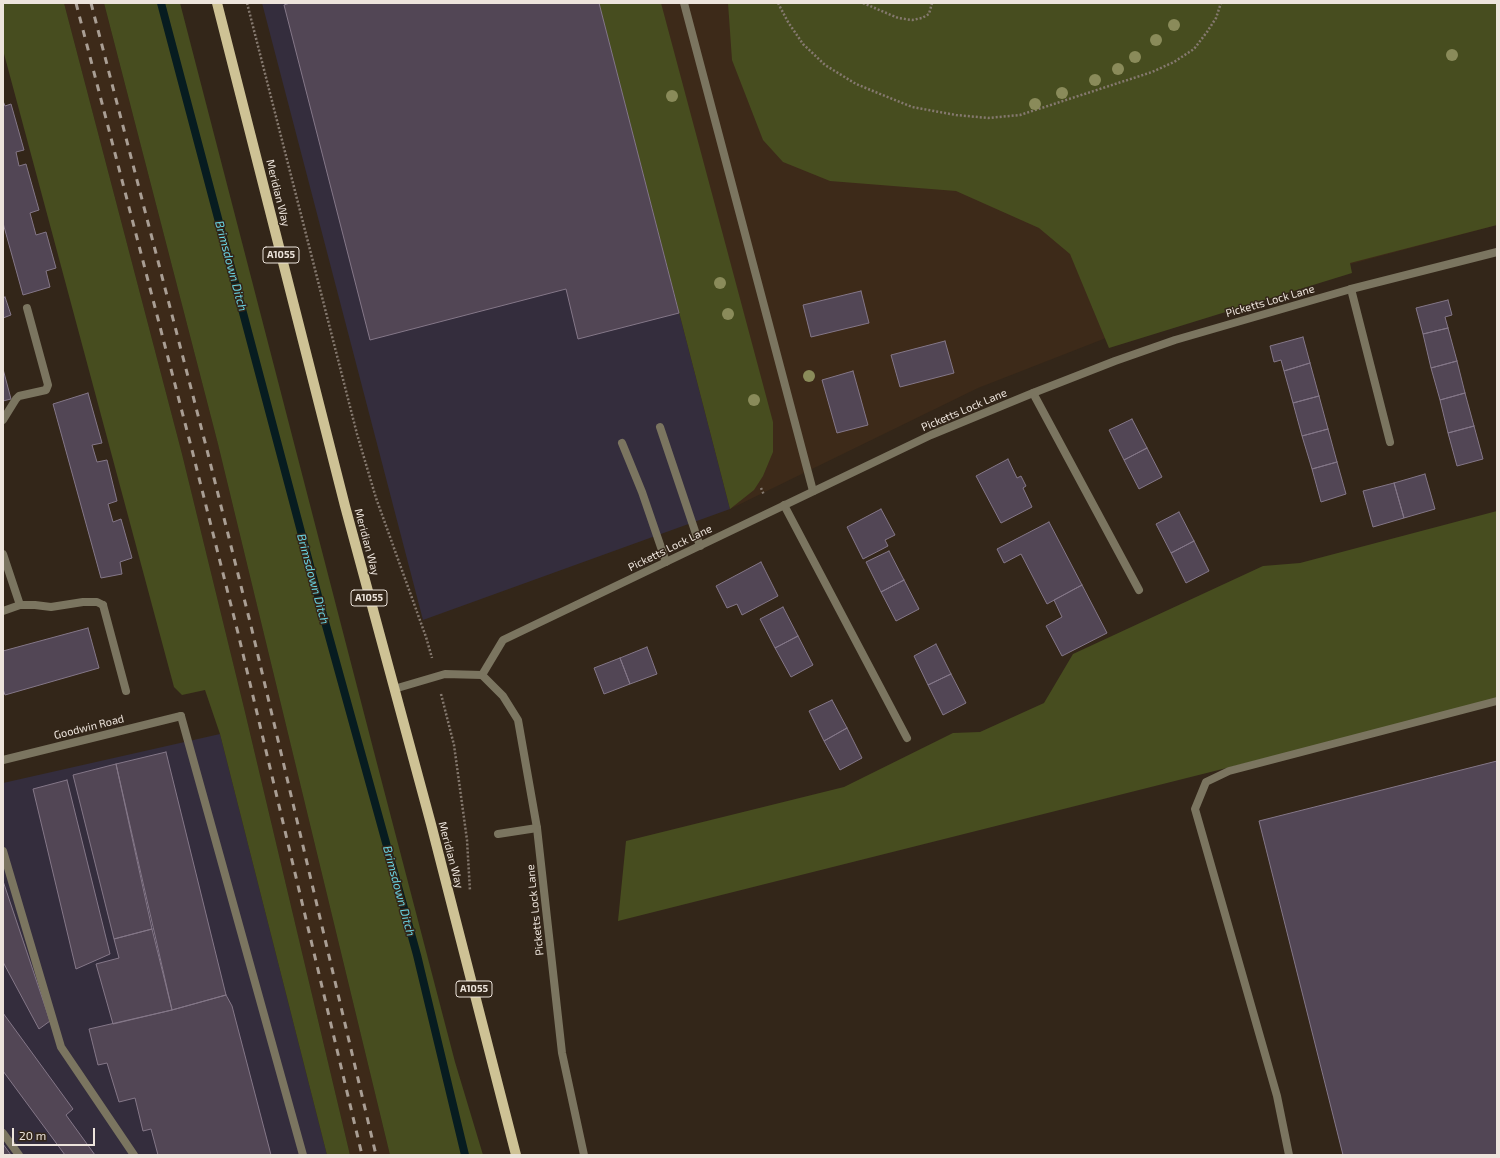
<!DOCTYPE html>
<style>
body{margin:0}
#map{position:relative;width:1500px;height:1158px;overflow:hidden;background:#332619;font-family:"Exo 2",sans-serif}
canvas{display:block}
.frame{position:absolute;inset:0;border:4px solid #ede4dc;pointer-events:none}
.scale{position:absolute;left:12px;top:1128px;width:83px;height:18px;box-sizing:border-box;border:2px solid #ede4dc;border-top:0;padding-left:5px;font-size:12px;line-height:14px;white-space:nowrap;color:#ede4dc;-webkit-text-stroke:3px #332619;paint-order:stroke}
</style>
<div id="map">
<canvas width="1500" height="1158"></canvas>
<div class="frame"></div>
<div class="scale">20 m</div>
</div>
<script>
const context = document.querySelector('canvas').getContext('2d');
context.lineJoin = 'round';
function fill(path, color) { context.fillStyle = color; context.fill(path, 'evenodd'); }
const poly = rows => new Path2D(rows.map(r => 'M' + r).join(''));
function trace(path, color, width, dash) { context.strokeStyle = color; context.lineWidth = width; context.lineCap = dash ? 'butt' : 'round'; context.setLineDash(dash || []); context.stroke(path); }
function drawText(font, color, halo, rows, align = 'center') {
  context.font = font + ' "Exo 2",sans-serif'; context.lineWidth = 3; context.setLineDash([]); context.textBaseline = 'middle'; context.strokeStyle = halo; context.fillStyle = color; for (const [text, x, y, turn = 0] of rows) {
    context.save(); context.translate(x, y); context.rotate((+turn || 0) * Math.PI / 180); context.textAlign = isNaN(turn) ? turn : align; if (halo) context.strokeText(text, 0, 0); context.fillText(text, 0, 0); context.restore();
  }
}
const built = poly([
 [64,3,104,3,218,444,390,1155,350,1155,245,712,182,454],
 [599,3,1497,3,1497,225,1265,287,1106,338,978,388,730,509]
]);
const industrial = poly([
 [262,3,599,3,730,509,423,620],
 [220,734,327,1155,3,1155,3,783]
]);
const green = poly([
 [3,3,64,3,182,454,245,712,350,1155,327,1155,220,734,205,690,182,695,174,687,3,50],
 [104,3,180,3,374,752,455,1062,483,1155,390,1155,218,444],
 [599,3,661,3,773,422,773,452,763,476,754,490,730,509],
 [728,3,1497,3,1497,225,1350,263,1352,273,1109,348,1070,254,1039,228,956,191,830,181,783,162,763,140,732,60],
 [1497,511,1497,700,618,921,626,841,844,787,953,733,980,732,1044,703,1073,654,1263,566,1300,563]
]);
const stream = poly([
 [161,3,322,611,417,955,465,1155]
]);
const building = poly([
 [290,3,599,3,679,313,578,339,566,289,370,340,284,5,290,3],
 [3,101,5,106,11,104,24,150,16,152,19,166,26,164,39,210,30,213,36,235,46,232,56,268,46,271,50,287,23,295,3,223,3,101],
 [861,291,869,323,811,337,803,305,861,291],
 [5,297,11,315,3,318,3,298,5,297],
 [1448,300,1452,315,1445,317,1448,328,1423,334,1416,308,1448,300],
 [1448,328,1457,361,1431,368,1423,334,1448,328],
 [1303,337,1310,363,1284,371,1281,360,1274,362,1270,346,1303,337],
 [945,341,954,373,900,387,891,355,945,341],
 [1457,361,1465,393,1440,400,1431,368,1457,361],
 [1310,363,1319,396,1293,403,1284,371,1310,363],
 [3,369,11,399,3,401,3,369],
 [853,371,868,425,837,433,822,380,853,371],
 [88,393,102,443,92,445,97,462,107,460,117,501,108,504,113,522,121,519,132,558,120,562,122,574,101,578,53,404,88,393],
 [1465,393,1474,426,1448,433,1440,400,1465,393],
 [1319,396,1328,429,1302,436,1293,403,1319,396],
 [1132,419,1147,448,1124,460,1109,430,1132,419],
 [1474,426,1483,459,1457,466,1448,433,1474,426],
 [1328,429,1337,462,1312,469,1302,436,1328,429],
 [1147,448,1162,477,1139,489,1124,460,1147,448],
 [1008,459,1017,478,1021,476,1026,486,1023,488,1032,507,1001,523,976,476,1008,459],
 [1337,462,1346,494,1321,502,1312,469,1337,462],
 [1425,474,1435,509,1404,518,1394,483,1425,474],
 [1394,483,1404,518,1373,527,1363,491,1394,483],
 [881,509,895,535,885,540,888,546,863,559,847,527,881,509],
 [1179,512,1194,541,1171,553,1156,524,1179,512],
 [1049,522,1082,585,1047,604,1021,554,1004,563,997,549,1049,522],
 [1194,541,1209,571,1186,583,1171,553,1194,541],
 [889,551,904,580,881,592,866,562,889,551],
 [761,562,778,596,742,615,737,604,727,608,716,586,761,562],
 [904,580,919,609,896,621,881,592,904,580],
 [1082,585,1107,633,1062,656,1046,626,1062,617,1054,600,1082,585],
 [783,607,798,636,775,648,760,619,783,607],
 [88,628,99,668,5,695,3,689,3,651,88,628],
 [798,636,813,665,791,677,775,648,798,636],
 [936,644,951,674,928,685,914,656,936,644],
 [647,647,657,674,630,684,620,658,647,647],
 [620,658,630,684,604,694,594,668,620,658],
 [951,674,966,703,943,715,928,685,951,674],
 [832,700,847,728,824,741,809,711,832,700],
 [847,728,862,758,840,770,824,741,847,728],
 [166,752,226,995,172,1010,116,764,166,752],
 [1497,761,1497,1155,1343,1155,1259,821,1497,761],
 [116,764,152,929,114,939,73,775,116,764],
 [67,780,110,954,76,969,33,789,67,780],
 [3,881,50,1021,39,1029,3,962,3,881],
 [152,929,172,1010,113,1024,96,964,119,958,114,939,152,929],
 [226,995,232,1006,271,1155,158,1155,151,1129,143,1131,135,1098,119,1102,107,1063,98,1065,89,1029,172,1010,226,995],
 [3,1013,73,1109,66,1115,95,1155,65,1155,3,1071,3,1013],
 [3,1144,11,1155,3,1155,3,1144]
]);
const path = poly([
 [247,3,357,434,376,498,426,637,432,658],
 [778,3,788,22,803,44,825,65,856,84,912,107,956,115,988,118,1020,115,1152,72,1174,62,1194,49,1207,32,1216,18,1221,3],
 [863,3,898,18,912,20,922,18,929,14,932,3],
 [761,488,764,495],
 [441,694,454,745,467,840,470,891]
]);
const service = poly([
 [684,3,813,491],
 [1351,289,1390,442],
 [1033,393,1139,590],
 [3,420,16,399,19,396,46,390,48,385,27,308],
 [660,427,700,546],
 [622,443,642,492,666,562],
 [784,505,907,738],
 [103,605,126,691],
 [181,716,303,1155],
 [498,834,537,828],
 [1289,1155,1277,1096,1195,809,1206,782,1229,771,1497,701]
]);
const minor = poly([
 [3,554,20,605],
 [3,611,20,605,35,605,51,607,83,602,97,602,103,605],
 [482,675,503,640,931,435,1033,393,1115,361,1175,340,1351,289,1497,252],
 [3,760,181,716],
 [3,851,61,1047,134,1155],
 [3,1133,19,1155]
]);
const tertiary = poly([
 [394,689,445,674,482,675,503,696,518,720,537,828,562,1053,584,1155]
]);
const primary = poly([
 [217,3,345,506,431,824,516,1155]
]);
const rail = poly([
 [76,3,192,450,238,633,362,1155],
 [91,3,206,446,252,630,376,1155]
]);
const trees = [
 [1174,25],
 [1156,40],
 [1452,55],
 [1135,57],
 [1118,69],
 [1095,80],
 [1062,93],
 [672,96],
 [1035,104],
 [720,283],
 [728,314],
 [809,376],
 [754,400]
];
const shields = [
 [281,255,36],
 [369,598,36],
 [474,989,36]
];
const shieldNames = [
 ["A1055",281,255],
 ["A1055",369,598],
 ["A1055",474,989]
];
const streetNames = [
 ["Meridian Way",278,193,76],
 ["Picketts Lock Lane",1270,301,-16],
 ["Picketts Lock Lane",964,410,-23],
 ["Meridian Way",367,542,75],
 ["Picketts Lock Lane",670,548,-26],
 ["Goodwin Road",89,727,-14],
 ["Meridian Way",451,855,75],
 ["Picketts Lock Lane",535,910,-96]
];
const waterNames = [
 ["Brimsdown Ditch",231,266,75],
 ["Brimsdown Ditch",313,579,75],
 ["Brimsdown Ditch",399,891,75]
];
fill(built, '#3d2a19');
fill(industrial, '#342d3d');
fill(green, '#474d1f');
trace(stream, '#071c20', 8);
fill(building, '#524655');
trace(building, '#847788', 1);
trace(path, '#85796f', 2.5, [2, 2]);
trace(service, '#7b7560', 8);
trace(minor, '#7b7560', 8);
trace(tertiary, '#7b7560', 8);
trace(primary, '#cec295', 10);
trace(rail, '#a99e94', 3, [7, 7]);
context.fillStyle = '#8a8b5a';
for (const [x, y] of trees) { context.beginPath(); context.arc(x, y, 6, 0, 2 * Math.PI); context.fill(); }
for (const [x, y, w] of shields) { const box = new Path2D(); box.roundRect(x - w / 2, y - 8, w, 16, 3); context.fillStyle = '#332619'; context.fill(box); trace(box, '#ede4dc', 1); }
drawText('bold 10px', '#ede4dc', null, shieldNames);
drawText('11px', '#ede4dc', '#332619', streetNames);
drawText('italic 12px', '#6ad5e4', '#332619', waterNames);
</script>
